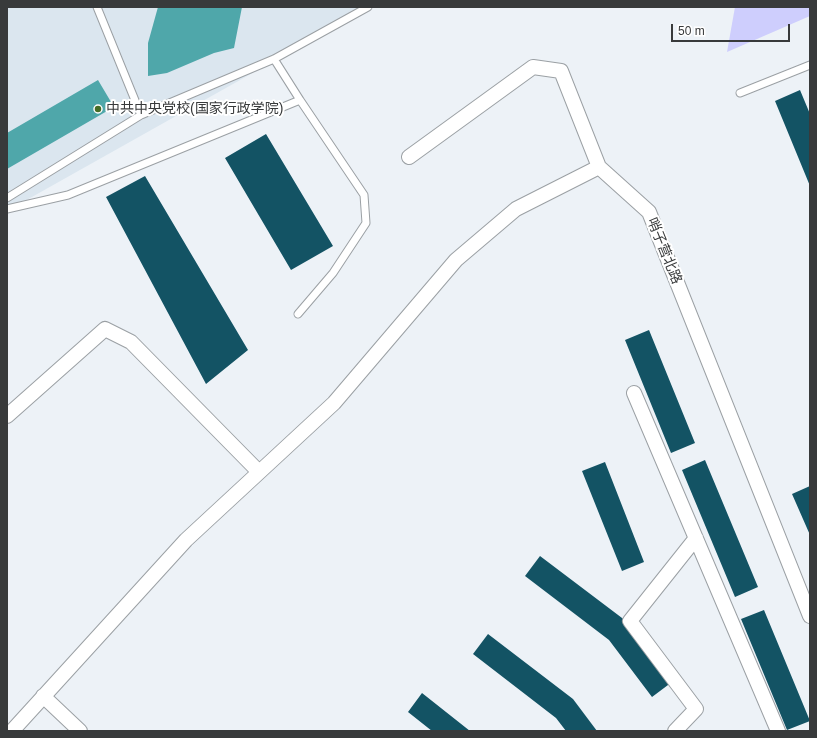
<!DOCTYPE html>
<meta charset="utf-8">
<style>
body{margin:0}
#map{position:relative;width:817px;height:738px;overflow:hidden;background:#edf2f7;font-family:Arial,sans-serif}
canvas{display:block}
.frame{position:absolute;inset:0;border:8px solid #383a3b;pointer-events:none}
.scale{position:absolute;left:671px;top:24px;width:119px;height:18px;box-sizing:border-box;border:2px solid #383a3b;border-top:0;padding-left:5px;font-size:12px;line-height:14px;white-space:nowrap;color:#383a3b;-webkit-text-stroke:3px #fff;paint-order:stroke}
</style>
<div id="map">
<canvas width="817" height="738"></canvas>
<div class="frame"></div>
<div class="scale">50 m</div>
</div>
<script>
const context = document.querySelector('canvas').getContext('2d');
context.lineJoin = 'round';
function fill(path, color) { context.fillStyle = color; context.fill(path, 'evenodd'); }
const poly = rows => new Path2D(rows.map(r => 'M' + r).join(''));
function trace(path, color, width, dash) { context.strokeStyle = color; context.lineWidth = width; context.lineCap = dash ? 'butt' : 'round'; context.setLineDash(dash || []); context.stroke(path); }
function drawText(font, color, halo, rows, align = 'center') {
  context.font = font + ' Arial,"Noto Sans SC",sans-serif'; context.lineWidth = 4; context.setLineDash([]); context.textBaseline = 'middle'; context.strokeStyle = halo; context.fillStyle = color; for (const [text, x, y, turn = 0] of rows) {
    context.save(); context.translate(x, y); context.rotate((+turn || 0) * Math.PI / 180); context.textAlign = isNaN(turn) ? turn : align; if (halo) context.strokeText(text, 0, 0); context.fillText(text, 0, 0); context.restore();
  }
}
const built = poly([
 [7,7,370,7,7,211]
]);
const green = poly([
 [735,7,810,7,810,16,727,52]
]);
const water = poly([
 [158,7,242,7,234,48,214,53,167,73,148,76,148,43],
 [98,80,114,107,7,169,7,133]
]);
const building = poly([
 [800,90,810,114,810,186,775,101],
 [266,134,333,246,291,270,225,158],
 [145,176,248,350,206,384,106,197],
 [649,330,695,443,671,453,625,340],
 [705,460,758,587,735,597,682,470],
 [605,462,644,562,622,571,582,471],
 [810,486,810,535,792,494],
 [540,556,626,621,672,682,652,697,609,640,525,576],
 [764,610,810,721,787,730,741,619],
 [488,634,573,699,597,731,566,731,556,718,473,654],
 [422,693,470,731,432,731,408,712]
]);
const lane = poly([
 [97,7,141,115],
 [740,93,810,65],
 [7,198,141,115,274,59,368,7],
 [7,209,68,195,300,100,274,59],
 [298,314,333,273,366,223,364,195,300,100]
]);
const street = poly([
 [409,157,533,67,561,71,599,167,649,212,810,616],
 [634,393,778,731],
 [7,416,105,329,131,342,259,472],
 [43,696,80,731],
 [12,731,186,540,334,403,456,260,516,209,599,167],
 [675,731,696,709,630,621,696,538]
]);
const markers = [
 [98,109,4,"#456c26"]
];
const poiNames = [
 ["中共中央党校(国家行政学院)",106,109]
];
const streetNames = [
 ["哨子营北路",664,251,68]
];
fill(built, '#dbe6ef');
fill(green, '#cecefd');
fill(water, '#4fa7aa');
fill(building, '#135364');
trace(lane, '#9ba0a4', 9);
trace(street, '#9ba0a4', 16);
trace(lane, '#fff', 7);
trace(street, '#fff', 14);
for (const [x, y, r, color] of markers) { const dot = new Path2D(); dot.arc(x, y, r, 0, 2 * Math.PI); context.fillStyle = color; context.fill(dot); trace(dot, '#fff', 1.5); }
drawText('14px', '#383a3b', '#fff', poiNames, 'left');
drawText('14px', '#383a3b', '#fff', streetNames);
</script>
